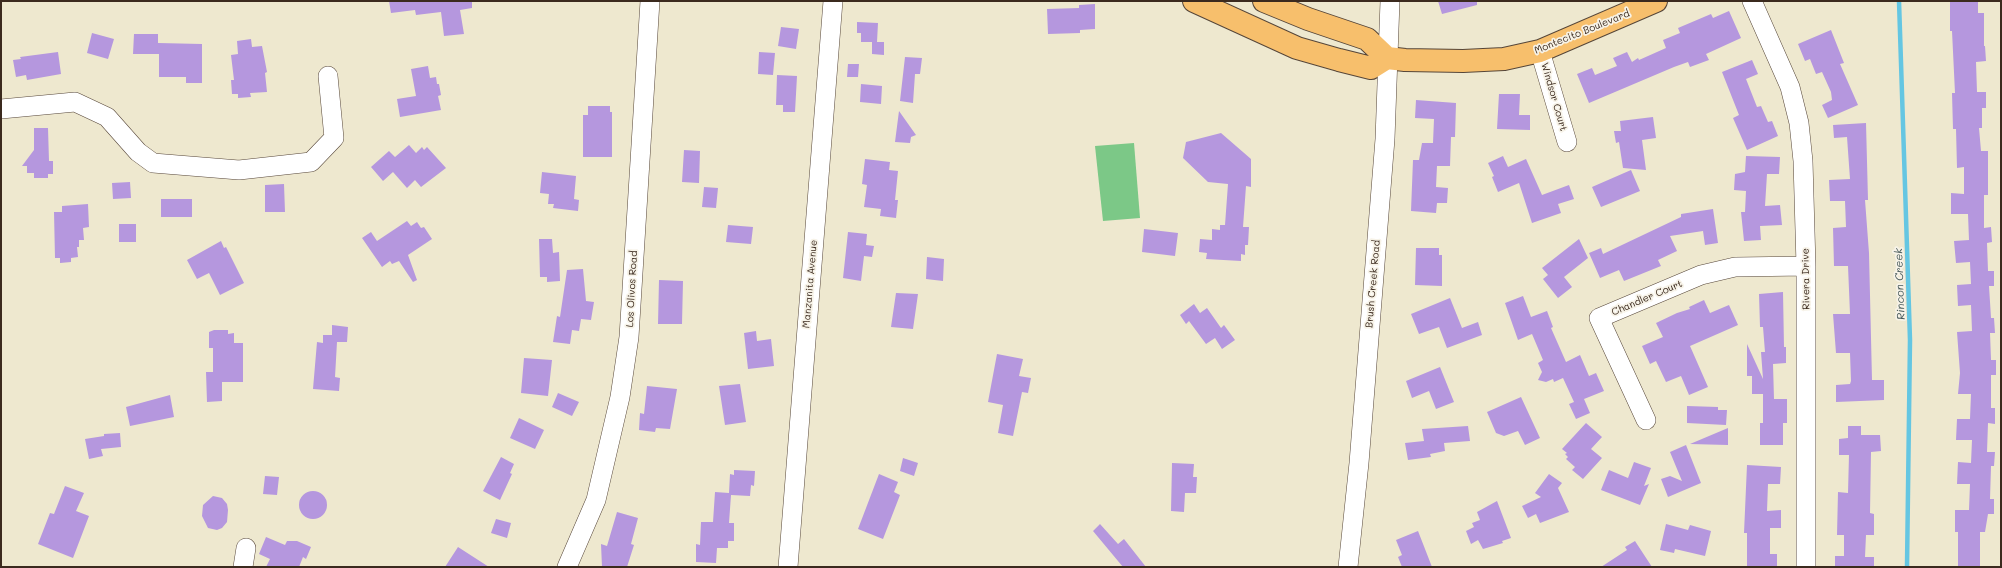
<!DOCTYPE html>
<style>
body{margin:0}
#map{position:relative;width:2002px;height:568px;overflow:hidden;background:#eee8cf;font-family:Mali,sans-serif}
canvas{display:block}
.frame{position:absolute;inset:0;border:2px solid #3b2a1e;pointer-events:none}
</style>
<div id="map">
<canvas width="2002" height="568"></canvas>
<div class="frame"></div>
</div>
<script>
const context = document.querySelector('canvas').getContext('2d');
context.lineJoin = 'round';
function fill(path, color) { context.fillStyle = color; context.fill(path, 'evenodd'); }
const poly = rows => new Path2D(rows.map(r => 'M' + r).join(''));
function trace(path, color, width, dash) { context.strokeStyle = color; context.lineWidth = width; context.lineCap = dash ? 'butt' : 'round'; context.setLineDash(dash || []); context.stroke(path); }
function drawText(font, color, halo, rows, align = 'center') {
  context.font = font + ' Mali,sans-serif'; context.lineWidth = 3.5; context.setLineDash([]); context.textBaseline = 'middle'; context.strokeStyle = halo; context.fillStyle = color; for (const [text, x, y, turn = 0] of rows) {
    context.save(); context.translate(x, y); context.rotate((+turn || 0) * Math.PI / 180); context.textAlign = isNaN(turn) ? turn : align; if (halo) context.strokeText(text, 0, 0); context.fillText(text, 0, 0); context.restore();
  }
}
const green = poly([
 [1134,143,1140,218,1103,221,1095,146]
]);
const stream = poly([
 [1899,1,1910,340,1907,567]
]);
const building = poly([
 [389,1,472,1,472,8,460,10,464,34,444,36,441,12,416,15,415,10,391,13],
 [1438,1,1477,1,1477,5,1442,14],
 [1950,1,1978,1,1978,13,1984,13,1984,46,1985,46,1986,61,1976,62,1977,92,1986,92,1986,108,1982,108,1982,128,1979,128,1981,151,1988,151,1988,195,1984,195,1984,228,1991,227,1992,242,1987,243,1988,271,1994,271,1994,286,1989,286,1991,318,1994,318,1995,333,1990,333,1991,360,1996,360,1996,375,1991,375,1991,408,1995,408,1995,424,1988,423,1987,452,1995,452,1994,466,1991,466,1990,499,1994,499,1994,514,1988,514,1985,532,1980,532,1980,567,1958,567,1958,532,1955,532,1955,510,1969,510,1970,484,1957,484,1958,462,1971,463,1972,440,1956,440,1957,419,1970,419,1971,394,1958,394,1960,373,1957,332,1972,331,1971,305,1958,306,1957,285,1971,284,1970,262,1956,263,1954,241,1969,240,1968,214,1951,214,1951,193,1964,194,1964,167,1957,168,1956,129,1953,129,1952,93,1955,93,1952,31,1950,31],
 [1095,4,1095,29,1080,30,1080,33,1048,34,1047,9,1079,8,1079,5],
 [1729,11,1741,38,1706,54,1709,60,1690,67,1688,62,1674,67,1589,103,1577,74,1592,68,1595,75,1617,66,1613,58,1627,52,1632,62,1638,58,1639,60,1666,48,1663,40,1680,33,1678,28,1711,14,1713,18],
 [857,22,878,23,877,42,884,42,884,55,872,54,872,42,861,42,861,33,857,33],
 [781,27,799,29,796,49,778,46],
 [1831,30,1844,63,1840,64,1858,105,1828,118,1822,105,1832,100,1831,92,1822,72,1816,74,1810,59,1805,61,1798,44],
 [92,33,114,39,108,59,87,53],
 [134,34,158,34,158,43,202,44,202,83,186,83,186,77,159,77,159,54,133,54],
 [251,39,252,47,262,46,267,72,265,73,267,92,250,93,251,97,238,98,238,94,232,94,231,80,234,80,231,55,238,54,237,41],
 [58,52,61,74,27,80,26,75,16,77,13,60,21,59,20,57],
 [759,52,775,53,773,75,758,74],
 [905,57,922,58,920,74,915,74,913,103,900,101],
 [1752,60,1758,74,1746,79,1757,107,1761,106,1768,122,1772,121,1778,136,1747,150,1733,118,1739,115,1722,72],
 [848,64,859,64,858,77,847,77],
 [428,66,430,78,436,77,437,84,439,84,441,95,438,96,441,110,400,117,397,99,416,96,411,69],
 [777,75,797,76,795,112,783,112,783,105,776,105],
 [861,84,882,86,881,104,860,102],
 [1499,94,1520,94,1519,115,1530,115,1530,130,1497,129],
 [1416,100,1456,103,1455,137,1451,137,1450,166,1437,166,1436,187,1448,188,1447,203,1437,203,1436,213,1411,211,1413,160,1419,160,1422,143,1433,143,1434,119,1415,118],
 [588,106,610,106,610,112,612,112,612,157,583,157,583,115,588,115],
 [899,111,916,135,911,137,910,143,895,142],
 [1653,117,1656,138,1642,140,1646,170,1623,168,1619,142,1616,143,1614,131,1621,131,1620,121],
 [1866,123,1868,200,1865,200,1869,253,1872,380,1884,380,1884,400,1836,402,1836,385,1850,384,1851,381,1850,353,1836,353,1833,314,1850,314,1848,266,1834,266,1833,228,1846,227,1845,201,1830,201,1829,180,1850,179,1847,137,1834,138,1833,125],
 [34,128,48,128,49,161,53,161,53,174,48,174,48,178,34,178,34,173,27,173,27,166,22,166,34,150],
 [1221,133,1251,159,1251,187,1246,186,1243,227,1249,227,1248,245,1245,245,1245,255,1241,254,1241,261,1206,259,1207,253,1199,252,1200,239,1212,240,1212,229,1220,230,1220,225,1225,225,1228,184,1208,182,1183,158,1186,142],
 [409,145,416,153,422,147,424,150,427,147,446,168,421,187,415,180,407,188,393,172,383,181,371,167,389,151,395,157],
 [684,150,700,151,699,183,682,182],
 [1503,156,1508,167,1526,159,1542,195,1569,185,1574,199,1558,204,1561,213,1532,223,1519,183,1498,192,1492,177,1494,176,1488,163],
 [1746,156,1780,157,1779,174,1767,174,1765,206,1780,205,1782,225,1760,226,1761,240,1744,241,1741,212,1745,212,1746,191,1734,190,1735,174,1745,172],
 [865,159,890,162,889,170,898,171,895,200,898,200,896,218,880,216,881,209,864,207,867,185,862,184],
 [1631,170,1640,191,1601,207,1592,187],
 [542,172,576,176,574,199,579,200,578,211,553,208,554,204,548,204,549,194,540,193],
 [130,182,131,198,113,199,112,183],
 [284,184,285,212,265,212,265,185],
 [704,187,718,188,716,208,702,207],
 [161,199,192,199,192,217,161,217],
 [88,204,89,227,83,228,84,240,79,240,79,247,77,247,78,257,71,258,71,262,60,263,60,258,55,258,54,212,62,212,62,206],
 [1713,209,1718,243,1705,245,1703,231,1670,236,1677,251,1658,260,1661,266,1624,281,1619,270,1600,278,1589,253,1601,248,1603,254,1681,217,1681,214],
 [407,221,411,226,417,222,421,228,424,227,432,239,408,255,417,280,413,282,399,261,392,264,390,261,382,267,362,238,371,232,377,241],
 [119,224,136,224,136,242,119,242],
 [728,225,753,227,751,244,726,242],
 [1144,229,1178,233,1175,256,1142,252],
 [848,232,867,234,866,245,874,246,872,257,864,256,861,281,843,278],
 [539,239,552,239,553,253,559,252,560,281,547,282,547,277,540,277],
 [1579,239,1588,258,1564,277,1572,287,1558,298,1543,279,1548,275,1542,268],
 [221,241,224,248,226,247,244,283,220,295,209,273,197,279,187,260],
 [1416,248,1439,248,1439,255,1442,255,1442,286,1415,285],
 [927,257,944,259,943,281,926,279],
 [583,269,586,301,594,302,591,320,581,319,579,331,572,330,570,344,553,342,557,316,560,317,567,270],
 [659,280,683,281,682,324,658,324],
 [1783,292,1784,347,1786,347,1786,363,1773,364,1774,399,1787,399,1787,423,1783,423,1783,445,1760,445,1760,423,1763,423,1763,394,1752,394,1752,376,1747,376,1747,344,1763,379,1761,352,1765,352,1763,327,1760,327,1759,294],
 [896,293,918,294,913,329,891,327],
 [1523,296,1531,317,1547,311,1553,327,1551,328,1566,362,1580,355,1589,376,1596,373,1604,391,1584,399,1590,413,1576,419,1569,404,1574,402,1563,378,1554,382,1553,379,1546,382,1538,380,1542,372,1538,363,1543,360,1532,334,1518,340,1505,303],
 [1450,298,1462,328,1478,322,1482,335,1447,348,1439,327,1419,334,1411,314],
 [1704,300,1710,313,1729,305,1738,325,1690,346,1708,387,1689,395,1681,376,1666,382,1656,361,1650,364,1642,346,1663,337,1656,323,1677,313,1690,309,1689,307],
 [1194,304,1200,313,1207,308,1221,328,1224,325,1235,340,1222,349,1215,338,1206,344,1189,321,1186,324,1180,315],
 [332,325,348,327,347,342,337,342,335,377,340,378,339,391,313,389,317,342,323,343,323,335,332,335],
 [214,330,228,330,228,334,234,333,234,343,243,343,243,382,222,382,222,401,207,402,206,372,213,372,213,348,209,348,209,332],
 [756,331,757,341,771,339,774,366,748,369,744,333],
 [997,354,1023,359,1019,376,1031,378,1028,393,1022,392,1013,436,998,433,1003,405,988,402],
 [524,358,552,360,548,396,521,393],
 [1440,367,1454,402,1436,409,1429,391,1412,398,1406,381],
 [740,384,746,422,725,425,719,386],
 [647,386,677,389,670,429,656,428,655,432,639,430,640,413,644,414],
 [558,393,579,402,572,416,552,407],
 [170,395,174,417,130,426,126,407],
 [1521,397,1540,438,1525,445,1518,431,1504,436,1496,433,1487,412],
 [1687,406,1718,407,1718,410,1727,410,1726,425,1687,423],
 [519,418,544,430,535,449,510,438],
 [1586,423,1602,437,1591,449,1602,458,1583,479,1572,470,1575,467,1566,459,1568,457,1565,454,1567,453,1562,449],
 [1468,426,1470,441,1444,443,1445,451,1430,454,1431,457,1408,460,1405,443,1424,441,1422,429],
 [1848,426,1861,426,1861,435,1880,435,1881,451,1871,452,1870,513,1874,514,1874,535,1866,535,1865,557,1874,557,1874,567,1835,567,1835,556,1844,556,1844,535,1837,535,1838,492,1848,493,1849,455,1839,455,1839,439,1848,438],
 [1728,428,1728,445,1690,444],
 [120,433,121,447,101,449,103,456,89,459,85,439,104,436,104,434],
 [1686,445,1701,483,1668,497,1661,479,1670,476,1682,481,1670,452],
 [501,457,514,464,510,473,512,474,500,500,483,491],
 [903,458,918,463,914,476,900,471],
 [1634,462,1651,468,1644,486,1649,484,1640,505,1601,490,1609,470,1628,478],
 [1172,463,1194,464,1193,477,1197,477,1196,493,1185,493,1184,512,1171,511],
 [1747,465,1781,467,1780,484,1768,484,1767,511,1781,510,1781,528,1770,528,1770,554,1777,554,1777,567,1747,567,1747,533,1744,533],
 [734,470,755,471,754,486,751,485,750,496,731,495,729,523,734,523,734,541,728,541,728,548,717,548,716,563,696,562,696,544,700,545,701,522,713,522,715,492,729,493,730,474,734,475],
 [879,474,898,482,894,492,900,495,883,539,858,529],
 [1549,474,1562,483,1558,488,1569,512,1540,523,1536,514,1528,518,1522,506,1541,497,1535,493],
 [265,476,279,477,277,495,263,494],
 [65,486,84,493,76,511,89,516,73,558,38,544,50,513,54,514],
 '299 505a14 14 0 1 1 28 0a14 14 0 1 1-28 0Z',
 [213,496,222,498,227,504,228,510,227,522,222,528,217,530,208,528,202,516,203,505],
 [1497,501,1511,538,1502,541,1503,543,1483,549,1478,540,1471,544,1466,531,1474,527,1472,523,1480,520,1477,512],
 [617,512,638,518,631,544,634,545,627,567,602,567,601,544,607,546],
 [496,519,511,523,507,538,491,533],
 [1100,524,1118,544,1124,539,1146,567,1123,567,1093,531],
 [1666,524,1688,530,1690,525,1711,531,1705,556,1675,549,1674,553,1660,550],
 [1418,531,1432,567,1402,567,1398,557,1402,555,1396,540],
 [266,537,285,545,287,541,297,541,311,547,306,559,303,557,299,567,266,567,270,559,259,554],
 [1635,541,1652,567,1601,567,1627,550,1625,547],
 [458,547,489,567,445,567]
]);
const minor = poly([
 [1752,1,1790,87,1799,123,1803,161,1806,266,1806,567],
 [1540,51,1567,142],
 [1,109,75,102,107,117,138,152,153,163,239,170,311,162,334,138,328,76],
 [1646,420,1599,318,1701,275,1735,267,1806,266],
 [243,567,246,548],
 [567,567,596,500,620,397,629,337,650,1],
 [788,567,833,1],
 [1348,567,1359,463,1385,139,1390,1]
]);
const major = poly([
 [1194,1,1297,48,1339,60,1371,68,1387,58],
 [1264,1,1308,19,1367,39,1387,58],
 [1387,58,1405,60,1463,61,1504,59,1540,51,1656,1]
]);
const streetNames = [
 ["Montecito Boulevard",1582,32,-22],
 ["Windsor Court",1554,97,74],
 ["Rivera Drive",1806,279,-91],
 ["Manzanita Avenue",810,284,-85],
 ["Brush Creek Road",1373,284,-85],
 ["Los Olivos Road",632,289,-87],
 ["Chandler Court",1647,298,-23]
];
const waterNames = [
 ["Rincon Creek",1900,284,-92]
];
fill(green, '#7cc887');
trace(stream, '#64c6e2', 4.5);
fill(building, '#b597de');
trace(minor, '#564639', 20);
trace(major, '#564639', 24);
trace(minor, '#fff', 19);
trace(major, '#f7bf6c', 22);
drawText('10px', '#3b2a1e', '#f7f3e8', streetNames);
drawText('italic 11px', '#475959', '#f7f3e8', waterNames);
</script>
